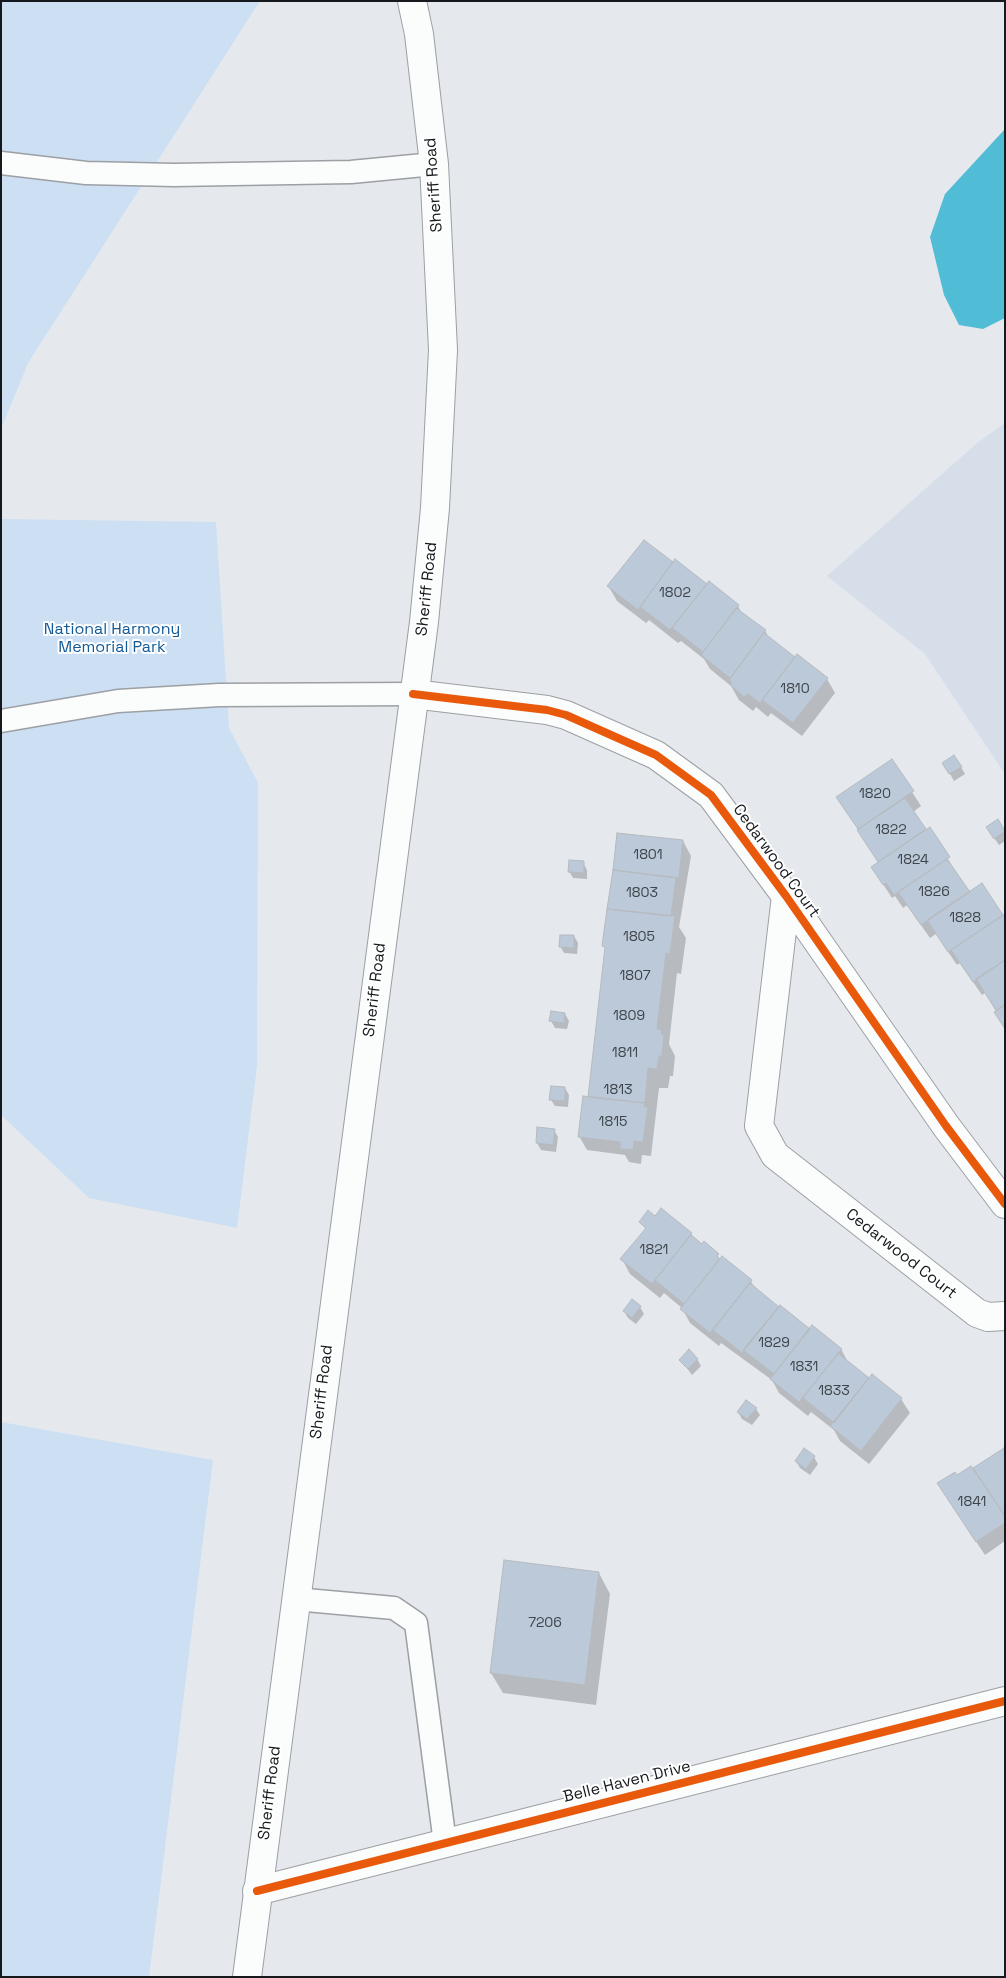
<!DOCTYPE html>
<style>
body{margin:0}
#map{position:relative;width:1006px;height:1978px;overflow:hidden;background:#e5e9ee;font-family:"Space Grotesk",sans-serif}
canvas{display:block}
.frame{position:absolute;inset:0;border:2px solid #15181c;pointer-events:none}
</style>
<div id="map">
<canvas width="1006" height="1978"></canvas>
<div class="frame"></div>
</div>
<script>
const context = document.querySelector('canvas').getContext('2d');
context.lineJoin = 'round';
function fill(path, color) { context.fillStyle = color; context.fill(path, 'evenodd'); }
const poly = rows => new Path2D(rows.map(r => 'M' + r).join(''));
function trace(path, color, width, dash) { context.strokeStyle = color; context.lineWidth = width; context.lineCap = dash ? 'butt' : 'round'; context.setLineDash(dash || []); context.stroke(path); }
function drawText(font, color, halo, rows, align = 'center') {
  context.font = font + ' "Space Grotesk",sans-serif'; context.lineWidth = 4; context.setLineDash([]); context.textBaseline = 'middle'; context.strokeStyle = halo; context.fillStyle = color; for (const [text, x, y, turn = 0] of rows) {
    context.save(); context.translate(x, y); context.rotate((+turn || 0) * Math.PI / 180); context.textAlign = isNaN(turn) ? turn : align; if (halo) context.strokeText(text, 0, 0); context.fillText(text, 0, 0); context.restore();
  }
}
const built = poly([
 [1005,423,1005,774,925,654,827,576,977,443]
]);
const green = poly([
 [1,1,260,1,28,363,1,429],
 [1,519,216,522,229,728,258,783,257,1066,237,1228,89,1198,1,1115],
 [1,1422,213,1460,149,1977,1,1977]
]);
const water = poly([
 [1005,129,1005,318,983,329,959,325,944,295,930,237,945,194]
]);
const shadow = poly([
 [673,564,738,606,742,614,765,631,770,639,795,659,827,679,835,693,802,736,771,713,768,717,756,707,753,711,739,700,731,686,710,669,704,659,681,641,678,643,649,620,646,623,617,601,609,587],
 [892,761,921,806,913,812,926,831,929,829,969,893,982,885,1003,917,1005,915,1005,1026,985,993,982,995,960,963,957,965,936,934,930,938,907,905,903,908,895,896,892,898,881,881,879,863,838,797],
 [944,763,961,767,965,774,954,781],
 [1005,831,1005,841,999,845,992,835],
 [618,834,683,841,691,856,679,927,686,938,681,974,677,973,669,1044,675,1056,673,1076,670,1076,668,1088,659,1088,651,1156,642,1155,641,1164,629,1162,625,1155,587,1150,579,1136,590,1098,606,950,604,946],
 [583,863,587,870,587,879,573,878,569,871],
 [574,936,578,943,577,954,564,953,560,946],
 [565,1014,569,1021,567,1029,555,1028,551,1021],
 [565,1088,569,1095,568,1107,555,1106,551,1100],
 [554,1130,558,1137,556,1152,541,1150,537,1143],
 [662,1210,691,1234,702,1246,704,1243,721,1260,751,1281,755,1289,810,1331,841,1349,849,1364,869,1379,872,1376,901,1399,910,1413,869,1464,840,1441,834,1430,811,1412,808,1416,779,1393,772,1380,721,1343,719,1346,690,1323,682,1308,664,1293,660,1298,630,1274,622,1259,646,1230,641,1222,655,1217],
 [640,1307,644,1314,636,1324,628,1318,624,1311],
 [697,1359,701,1366,692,1375,681,1360],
 [756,1409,760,1415,752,1425,742,1419,738,1412],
 [1005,1449,1005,1541,985,1555,947,1498,957,1477,973,1470],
 [814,1457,818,1464,810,1475,800,1468,796,1461],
 [599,1573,610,1594,596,1705,503,1693,491,1673]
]);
const building = poly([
 [644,540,673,562,638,610,607,586,644,540],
 [675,559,707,584,670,630,640,607,675,559],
 [709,581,739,605,703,652,672,628,709,581],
 [736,608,766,630,730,678,701,655,736,608],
 [764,633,795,657,760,703,748,694,744,697,730,685,732,683,729,680,764,633],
 [797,654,828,678,793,723,762,700,797,654],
 [954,755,962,767,949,774,942,763,954,755],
 [892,759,914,791,858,829,836,797,892,759],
 [905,798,926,829,878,862,857,830,905,798],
 [998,819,1005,831,994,839,986,827,998,819],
 [930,827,950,857,894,895,886,883,883,885,871,867,930,827],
 [617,833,683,840,679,878,613,870,617,833],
 [947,859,970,892,921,925,898,892,947,859],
 [569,860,584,861,584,873,568,872,569,860],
 [613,870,676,878,671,916,607,909,613,870],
 [982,883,1003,915,948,952,927,920,982,883],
 [607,909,675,916,670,954,666,953,657,1029,662,1030,661,1034,664,1034,662,1056,659,1056,657,1069,648,1068,645,1103,588,1097,605,947,602,946,607,909],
 [1005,914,1005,960,973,982,951,950,1005,914],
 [560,935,574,935,574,948,559,947,560,935],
 [1005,960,1005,1005,996,1010,976,979,1005,960],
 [1005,1005,1005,1029,994,1012,1005,1005],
 [551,1011,565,1013,564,1023,549,1021,551,1011],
 [551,1086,565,1087,565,1101,549,1100,551,1086],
 [583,1096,645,1103,644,1107,648,1107,643,1142,634,1141,633,1150,620,1149,620,1142,578,1137,583,1096],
 [537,1127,555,1129,553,1145,536,1143,537,1127],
 [661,1208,692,1233,652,1284,620,1259,646,1228,639,1222,648,1210,655,1216,661,1208],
 [691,1235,702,1244,704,1241,719,1254,717,1256,720,1259,684,1304,655,1280,691,1235],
 [722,1256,752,1280,710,1333,680,1309,722,1256],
 [750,1283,779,1307,742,1353,713,1330,750,1283],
 [632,1299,641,1306,632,1318,623,1311,632,1299],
 [780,1305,810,1329,774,1374,743,1350,780,1305],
 [812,1325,842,1349,799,1402,770,1379,812,1325],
 [689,1349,698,1359,688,1369,679,1360,689,1349],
 [838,1353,869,1378,834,1423,803,1398,838,1353],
 [872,1374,902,1398,861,1451,830,1426,872,1374],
 [746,1400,757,1408,747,1419,737,1412,746,1400],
 [804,1448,815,1456,806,1469,795,1461,804,1448],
 [1004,1448,1005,1449,1005,1516,973,1468,1004,1448],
 [971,1466,1005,1516,1005,1523,976,1542,937,1483,955,1472,957,1475,971,1466],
 [504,1560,599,1572,585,1685,490,1673,504,1560]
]);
const service = poly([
 [1,163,86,173,174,175,351,172,434,164],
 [1,721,118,701,219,695,413,694],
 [295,1599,394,1608,416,1623,445,1843]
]);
const minor = poly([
 [413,694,547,710,566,715,656,755,711,795,786,896,946,1126,1005,1204],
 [786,896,759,1126,775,1155,977,1313,988,1317,1005,1316]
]);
const tertiary = poly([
 [257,1891,1005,1701]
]);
const secondary = poly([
 [247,1977,424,622,435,508,443,350,434,164,419,34,412,1]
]);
const cycleway = poly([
 [413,694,547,710,566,715,656,755,711,795,786,896,946,1126,1005,1204],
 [257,1891,1005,1701]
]);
const numberNames = [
 ["1802",675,593],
 ["1810",795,689],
 ["1820",875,794],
 ["1822",891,830],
 ["1801",648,855],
 ["1824",913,860],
 ["1826",934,892],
 ["1803",642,893],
 ["1828",965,918],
 ["1805",639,937],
 ["1807",635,976],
 ["1809",629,1016],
 ["1811",625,1053],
 ["1813",618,1090],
 ["1815",613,1122],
 ["1821",654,1250],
 ["1829",774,1343],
 ["1831",804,1367],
 ["1833",834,1391],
 ["1841",972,1502],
 ["7206",545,1623]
];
const streetNames = [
 ["Sheriff Road",434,185,-94],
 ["Sheriff Road",427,589,-84],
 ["Cedarwood Court",776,861,54],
 ["Sheriff Road",375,990,-83],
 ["Cedarwood Court",901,1254,38],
 ["Sheriff Road",322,1392,-83],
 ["Belle Haven Drive",627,1782,-14],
 ["Sheriff Road",270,1793,-83]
];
const parkNames = [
 ["National Harmony",112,630],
 ["Memorial Park",112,648]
];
fill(built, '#d5dee9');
fill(green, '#ccdff3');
fill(water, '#51bcd6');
fill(shadow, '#0003');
fill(building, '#bbc9d8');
trace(building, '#b6babe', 1);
trace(service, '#9c9fa3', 25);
trace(minor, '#9c9fa3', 30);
trace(tertiary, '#9c9fa3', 30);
trace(secondary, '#9c9fa3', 30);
trace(service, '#fbfcfc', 22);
trace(minor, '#fbfcfc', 28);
trace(tertiary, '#fbfcfc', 28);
trace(secondary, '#fbfcfc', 28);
trace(cycleway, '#e8590c', 8);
drawText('14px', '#3e444b', null, numberNames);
drawText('16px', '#15181c', '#fff', streetNames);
drawText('16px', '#125997', '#fff', parkNames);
</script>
